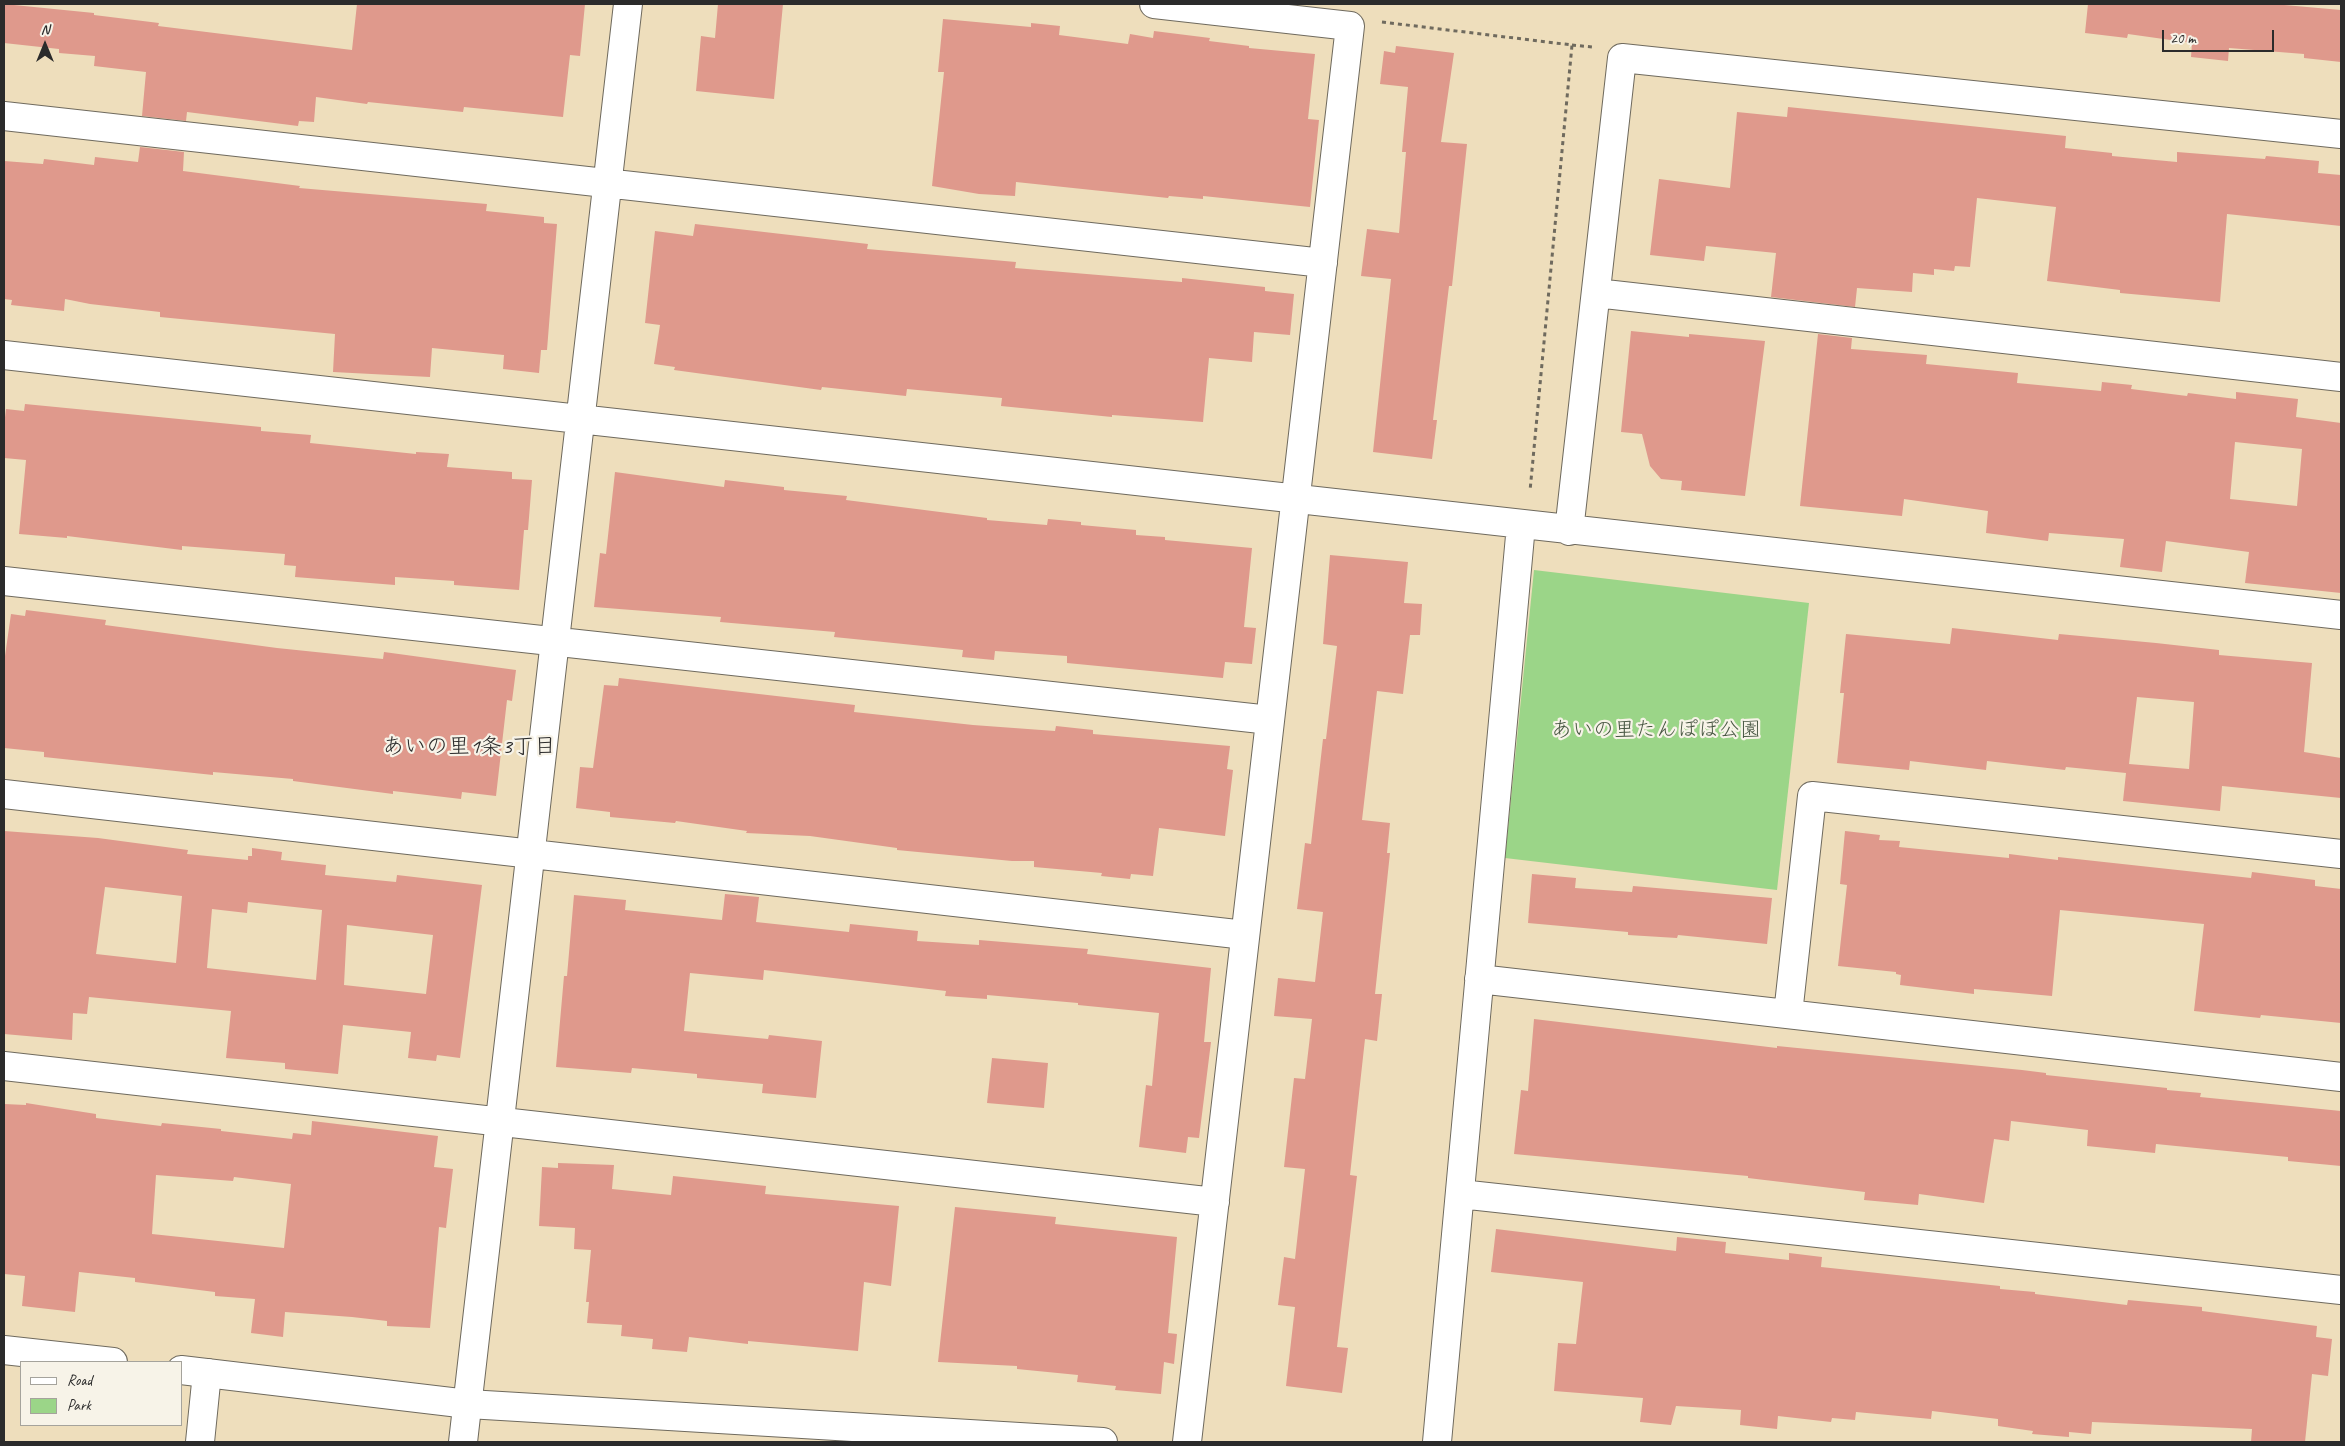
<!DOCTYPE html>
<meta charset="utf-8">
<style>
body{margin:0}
#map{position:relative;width:2345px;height:1446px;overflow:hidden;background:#eedebc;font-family:Caveat,sans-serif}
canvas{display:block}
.frame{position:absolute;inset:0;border:5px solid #2b2b2b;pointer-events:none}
.legend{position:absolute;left:20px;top:1361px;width:162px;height:65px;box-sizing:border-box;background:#f7f3e8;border:1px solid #a5a39c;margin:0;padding:6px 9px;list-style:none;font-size:15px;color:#2b2b2b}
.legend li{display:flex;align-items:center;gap:10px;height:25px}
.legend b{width:25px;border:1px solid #a5a39c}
.north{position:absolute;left:20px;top:20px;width:50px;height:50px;-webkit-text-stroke:4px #f7f3e8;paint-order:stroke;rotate:0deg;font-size:14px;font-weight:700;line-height:20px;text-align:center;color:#2b2b2b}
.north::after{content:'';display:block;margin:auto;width:18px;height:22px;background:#2b2b2b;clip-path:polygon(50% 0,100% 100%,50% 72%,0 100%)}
.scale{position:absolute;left:2162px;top:30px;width:112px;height:22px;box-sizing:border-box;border:2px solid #2b2b2b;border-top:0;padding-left:6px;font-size:15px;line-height:18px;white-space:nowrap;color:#2b2b2b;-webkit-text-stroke:4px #f7f3e8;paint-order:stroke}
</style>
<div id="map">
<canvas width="2345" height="1446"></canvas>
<div class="frame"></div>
<ul class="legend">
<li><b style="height:6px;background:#fff"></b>Road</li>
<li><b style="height:14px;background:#9bd588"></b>Park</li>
</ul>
<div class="north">N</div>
<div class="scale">20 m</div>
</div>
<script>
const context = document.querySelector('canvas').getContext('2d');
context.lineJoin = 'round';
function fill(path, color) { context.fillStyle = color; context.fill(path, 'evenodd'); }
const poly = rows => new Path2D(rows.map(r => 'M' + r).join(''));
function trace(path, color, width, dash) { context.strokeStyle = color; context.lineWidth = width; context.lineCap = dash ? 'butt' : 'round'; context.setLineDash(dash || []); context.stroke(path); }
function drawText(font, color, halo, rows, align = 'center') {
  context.font = font + ' Caveat,"Klee One",sans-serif'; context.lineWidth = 4.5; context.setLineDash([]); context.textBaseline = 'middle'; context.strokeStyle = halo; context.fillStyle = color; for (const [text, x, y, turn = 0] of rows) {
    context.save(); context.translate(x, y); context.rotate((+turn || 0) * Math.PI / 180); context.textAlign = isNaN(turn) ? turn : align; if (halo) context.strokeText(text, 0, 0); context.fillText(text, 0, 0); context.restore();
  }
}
const green = poly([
 [1534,570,1809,603,1777,890,1505,858]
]);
const building = poly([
 [4,4,94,13,94,15,159,23,158,26,352,50,357,4,585,4,580,56,570,55,563,117,464,107,463,112,368,102,367,104,316,97,314,122,299,121,298,126,187,112,186,121,142,116,146,72,94,66,95,56,59,53,59,49,4,43],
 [718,4,783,4,774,99,696,91,701,36,715,38],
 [2088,4,2273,4,2341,10,2341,62,2304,58,2304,54,2229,48,2228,61,2191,57,2192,43,2128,34,2127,38,2085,33],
 [943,19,1031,27,1031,23,1060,26,1059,35,1128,44,1130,34,1153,38,1154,31,1210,38,1209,41,1249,46,1249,48,1315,54,1308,119,1319,120,1310,207,1203,196,1203,199,1169,196,1168,198,1016,182,1015,196,979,194,932,186,944,72,938,72],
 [1396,46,1454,53,1441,142,1467,144,1452,286,1449,286,1433,420,1437,420,1432,459,1373,452,1391,279,1361,276,1367,229,1399,233,1406,152,1402,152,1408,87,1380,84,1384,51,1395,53],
 [1788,107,2066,136,2065,148,2112,153,2112,156,2177,162,2177,152,2265,159,2266,156,2319,161,2318,173,2341,175,2341,226,2227,214,2220,302,2120,293,2120,290,2047,281,2056,207,1977,198,1970,267,1955,266,1954,271,1934,269,1934,275,1913,273,1912,292,1857,288,1855,307,1771,297,1776,253,1706,246,1704,261,1650,255,1659,179,1730,188,1737,112,1787,117],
 [140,147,184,152,183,171,300,186,299,188,487,204,486,211,544,217,544,223,557,224,547,350,541,350,539,373,503,369,504,355,432,348,430,377,333,372,335,334,160,317,160,312,90,304,65,299,64,311,11,305,12,300,4,299,4,161,43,164,44,159,94,165,95,157,138,162],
 [695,224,868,244,867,249,1016,262,1015,268,1182,282,1182,278,1265,287,1265,291,1294,294,1290,335,1254,332,1252,362,1209,358,1203,422,1112,415,1112,417,1001,406,1002,398,907,389,906,396,822,387,821,390,674,370,675,367,654,364,660,325,645,323,655,231,693,236],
 [1631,331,1689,337,1689,334,1765,341,1745,496,1681,490,1682,481,1661,479,1650,466,1642,434,1621,432],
 [1818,334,1852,338,1851,349,1927,355,1926,364,2018,373,2017,383,2101,391,2102,382,2132,385,2131,389,2187,396,2188,393,2236,399,2236,392,2298,399,2296,417,2341,423,2341,593,2245,583,2249,552,2166,541,2162,572,2120,567,2124,539,2049,533,2048,541,1986,533,1988,511,1904,499,1902,516,1800,506],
 [2235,442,2302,449,2297,506,2230,499],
 [25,404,261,427,261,431,311,435,310,443,416,454,416,452,449,454,447,467,512,472,512,479,532,480,528,530,524,530,519,590,454,585,454,581,395,577,395,585,295,577,296,566,284,565,285,554,182,546,182,550,67,536,67,538,19,534,26,460,4,458,4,426,6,409,24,411],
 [615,472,724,487,725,480,784,487,784,490,847,496,846,500,987,518,987,520,1047,525,1048,519,1081,522,1081,525,1136,530,1136,535,1165,537,1165,540,1252,548,1244,627,1256,628,1252,664,1225,662,1223,678,1067,663,1067,656,995,651,994,660,962,657,963,650,834,637,835,632,720,622,721,617,594,607,600,553,606,554],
 [1330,555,1408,562,1404,603,1422,604,1420,635,1410,635,1403,694,1377,691,1362,820,1390,823,1387,853,1390,853,1375,994,1382,994,1377,1041,1365,1039,1350,1175,1357,1176,1337,1347,1348,1348,1342,1393,1286,1386,1295,1307,1278,1305,1284,1257,1295,1259,1305,1169,1284,1167,1294,1078,1305,1079,1312,1019,1274,1016,1278,978,1315,982,1323,912,1297,909,1305,843,1311,844,1323,739,1326,739,1337,646,1323,644],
 [26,610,106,620,105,625,277,648,383,659,384,652,516,670,512,701,507,700,496,796,462,792,461,799,393,791,393,794,293,781,293,779,213,772,213,775,44,757,44,752,4,748,4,663,11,614,25,616],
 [1952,628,2058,640,2059,634,2156,643,2219,650,2219,655,2312,663,2304,752,2341,758,2341,798,2222,786,2220,811,2123,801,2126,773,2066,767,2065,770,1987,761,1986,770,1910,761,1909,770,1837,763,1844,693,1840,693,1846,634,1950,644],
 [2137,697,2194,702,2189,769,2129,764],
 [619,678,855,705,854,712,973,725,1055,731,1056,726,1093,730,1093,734,1230,746,1227,769,1233,770,1225,836,1159,828,1153,876,1131,874,1130,879,1101,876,1102,873,1034,867,1034,861,1012,861,897,850,897,848,810,836,746,833,747,831,676,821,675,823,610,817,610,812,576,808,580,767,593,768,604,685,618,686],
 [4,831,98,838,188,850,187,854,248,860,248,856,252,856,252,848,282,852,281,860,326,865,325,875,396,882,397,875,482,885,460,1058,437,1055,436,1061,408,1058,411,1032,343,1025,338,1074,285,1069,285,1063,226,1058,231,1011,89,997,87,1014,73,1013,72,1040,4,1034],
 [105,887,182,896,176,963,96,954],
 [248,902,322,910,316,980,207,968,212,909,247,913],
 [347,925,433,935,426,994,344,985],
 [1845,831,1880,835,1879,840,1900,841,1899,847,2009,858,2009,854,2058,860,2058,857,2251,878,2252,872,2315,880,2315,886,2341,889,2341,1023,2261,1015,2260,1018,2194,1011,2204,924,2060,910,2052,996,1974,989,1974,994,1900,985,1901,975,1896,974,1896,972,1838,966,1847,885,1840,884],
 [1532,874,1576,878,1575,888,1632,892,1633,886,1772,898,1767,944,1678,935,1677,938,1628,935,1628,932,1528,923],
 [725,894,759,897,756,922,849,932,850,924,918,931,917,941,979,945,979,940,1088,949,1087,954,1211,968,1204,1042,1211,1042,1199,1138,1188,1137,1186,1153,1139,1147,1146,1085,1152,1086,1159,1013,1078,1005,1078,1003,987,995,987,999,945,996,946,991,764,970,763,980,690,973,684,1031,768,1039,769,1035,822,1041,816,1098,762,1093,763,1084,697,1078,697,1074,632,1068,631,1073,556,1067,564,976,567,976,574,895,626,900,625,910,722,920],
 [1534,1019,1777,1048,1777,1046,2022,1070,2046,1073,2046,1075,2167,1088,2167,1090,2201,1093,2200,1097,2341,1111,2341,1166,2288,1161,2288,1157,2176,1146,2156,1144,2155,1153,2087,1146,2088,1130,2011,1121,2009,1141,1994,1139,1984,1203,1919,1194,1918,1205,1864,1200,1865,1192,1748,1178,1748,1176,1514,1154,1521,1090,1528,1091],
 [992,1058,1048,1063,1044,1108,987,1103],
 [26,1103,96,1114,96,1118,161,1126,162,1123,221,1129,221,1131,292,1139,293,1133,311,1135,312,1121,438,1136,434,1167,453,1169,446,1228,439,1227,430,1328,387,1326,387,1321,352,1317,285,1312,283,1337,251,1333,255,1299,215,1296,215,1292,135,1282,135,1278,79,1272,75,1312,22,1306,25,1276,4,1274,4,1104,26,1105],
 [156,1175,233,1181,234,1177,291,1184,284,1248,152,1234],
 [558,1163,614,1165,612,1189,671,1195,673,1176,766,1186,765,1194,899,1206,891,1286,864,1282,858,1351,748,1341,748,1344,689,1337,687,1352,652,1349,653,1339,621,1336,622,1325,587,1323,589,1302,586,1302,591,1250,574,1249,575,1228,539,1226,542,1167,558,1168],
 [955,1207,1056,1217,1055,1224,1177,1237,1168,1333,1177,1334,1174,1364,1164,1362,1161,1394,1115,1390,1116,1386,1077,1382,1078,1375,1017,1369,1017,1366,938,1362],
 [1496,1229,1676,1251,1677,1237,1726,1242,1725,1253,1789,1260,1789,1253,1822,1257,1821,1267,2000,1286,2000,1289,2035,1292,2035,1294,2127,1305,2128,1300,2202,1307,2202,1311,2317,1326,2316,1337,2332,1339,2328,1376,2312,1374,2305,1442,2251,1442,2252,1429,2092,1422,2091,1434,2069,1432,2069,1437,2032,1434,2033,1431,1998,1426,1998,1419,1932,1411,1931,1419,1856,1412,1855,1420,1832,1418,1831,1422,1778,1416,1777,1429,1740,1425,1741,1410,1676,1406,1671,1425,1640,1422,1643,1398,1554,1391,1558,1343,1576,1344,1583,1282,1491,1272]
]);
const path = poly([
 [1382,22,1572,45,1530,491],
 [1572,45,1592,47]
]);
const minor = poly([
 [1154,4,1350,26,1187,1442],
 [4,116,1323,263],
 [1596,293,2341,377],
 [4,355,2341,615],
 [1569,531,1622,58,2341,134],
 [4,581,1270,720],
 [4,794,1245,935],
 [1479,979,2341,1077],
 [1788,1014,1812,796,2341,854],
 [4,1066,1215,1202],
 [1460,1194,2341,1290],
 [200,1442,207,1373],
 [463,1442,628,4],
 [1437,1442,1521,525]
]);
const tertiary = poly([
 [4,1350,113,1362],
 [181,1370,468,1404,1103,1442]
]);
const parkNames = [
 ["あいの里たんぽぽ公園",1656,730]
];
const neighbourhoodNames = [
 ["あいの里1条3丁目",469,747]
];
fill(green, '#9bd588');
fill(building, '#df998c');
trace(minor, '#6f6a5e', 30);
trace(tertiary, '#6f6a5e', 30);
trace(path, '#6f6a5e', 3, [4, 4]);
trace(minor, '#fff', 28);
trace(tertiary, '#fff', 28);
drawText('21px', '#475642', '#f7f3e8', parkNames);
drawText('22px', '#2b2b2b', '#f7f3e8', neighbourhoodNames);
</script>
